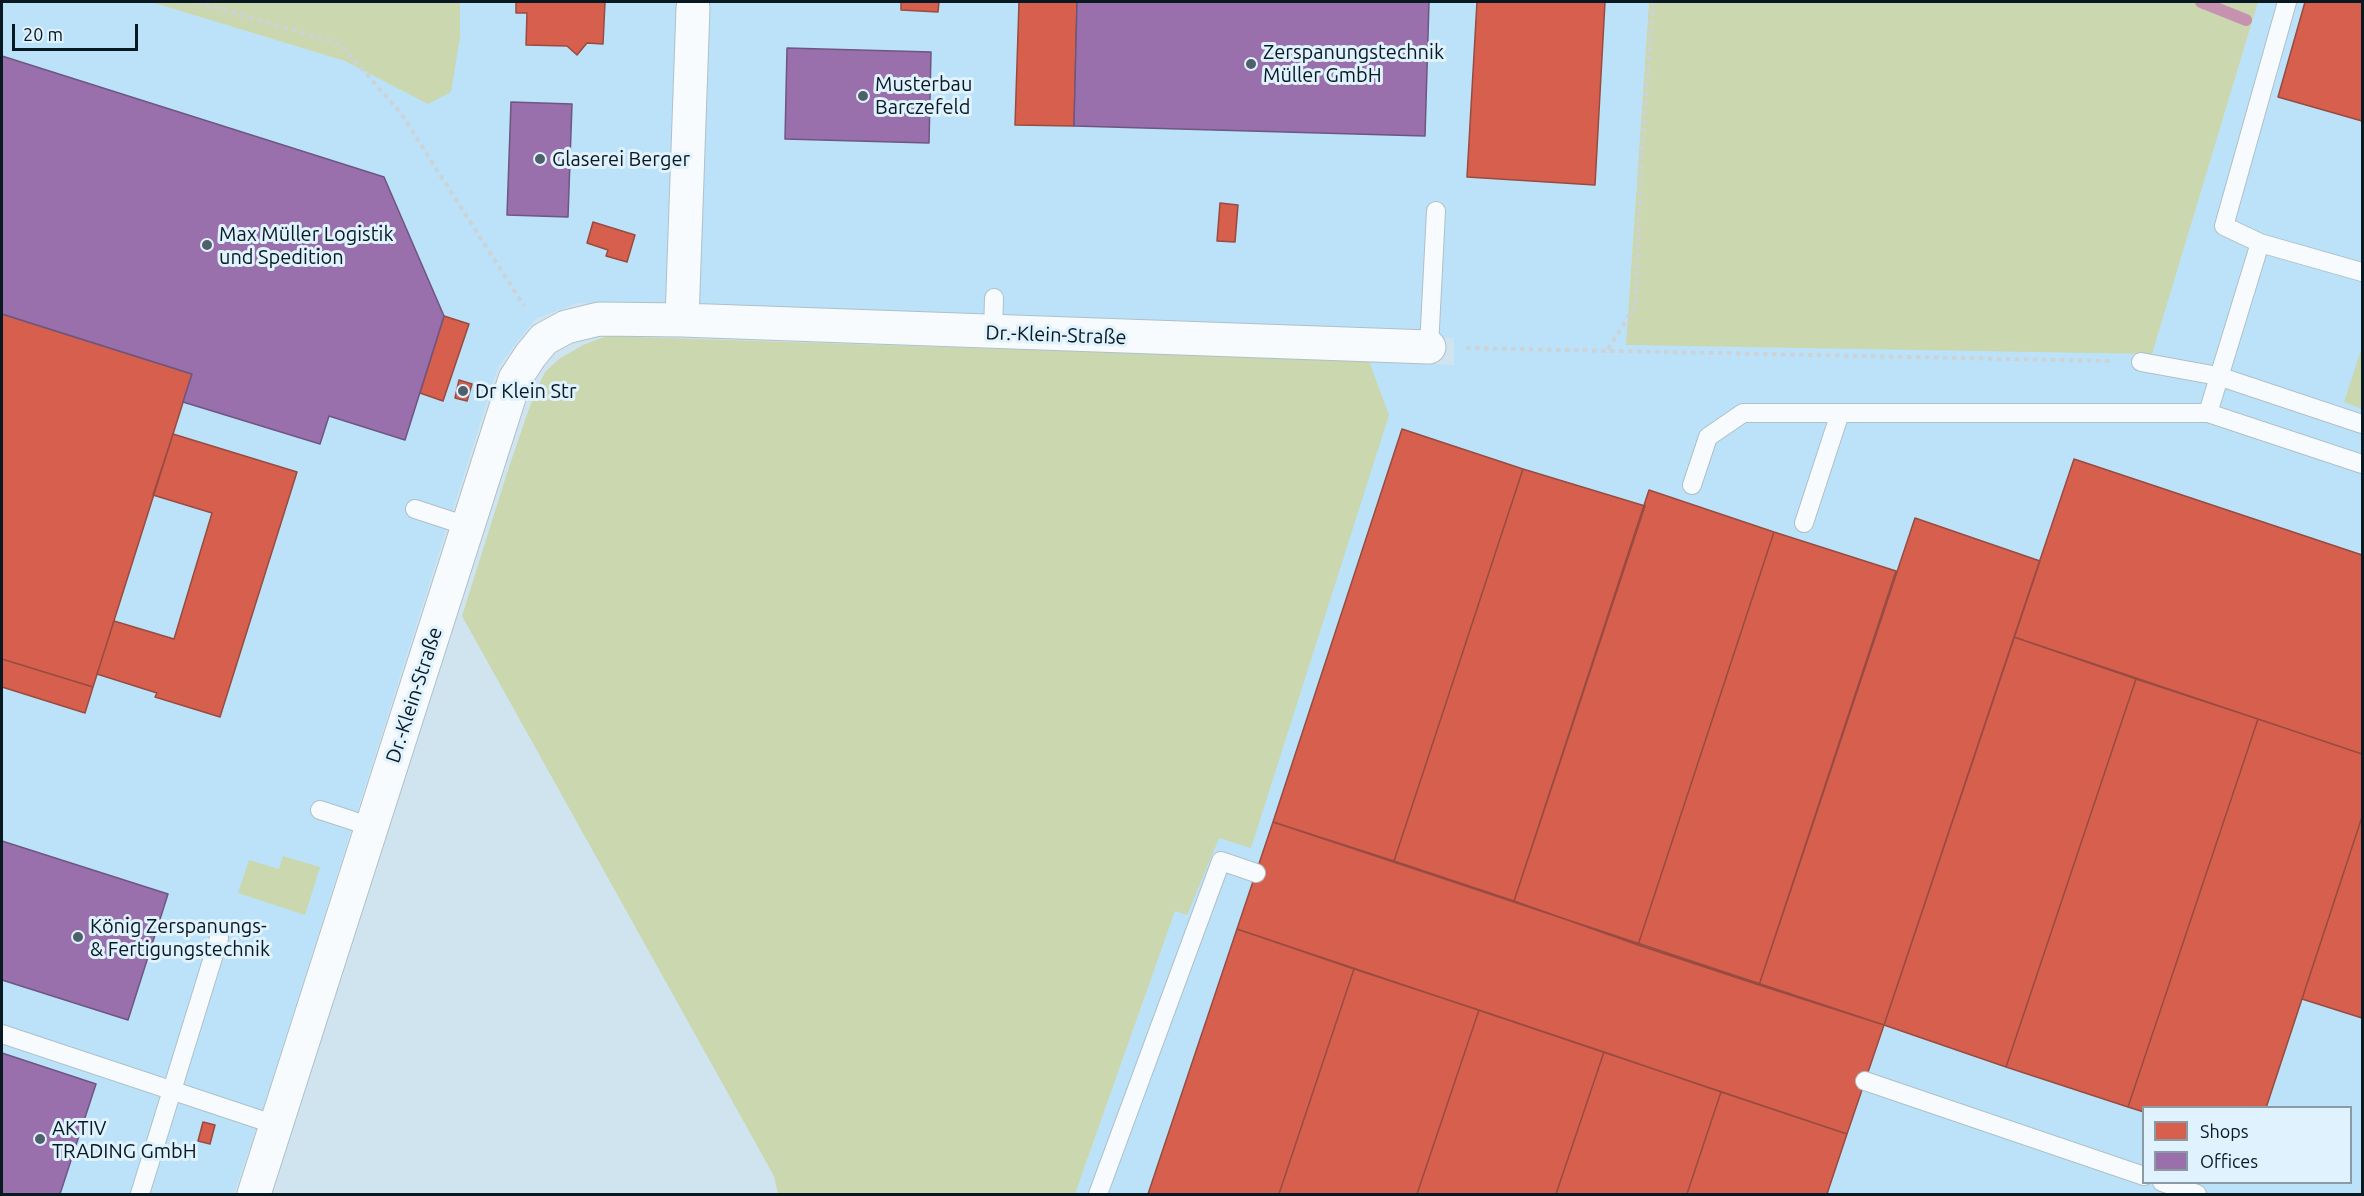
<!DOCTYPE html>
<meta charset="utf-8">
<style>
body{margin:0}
#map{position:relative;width:2364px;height:1196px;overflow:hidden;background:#d0e4f0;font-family:Ubuntu,sans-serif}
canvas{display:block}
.frame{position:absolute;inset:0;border:3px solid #081922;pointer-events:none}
.legend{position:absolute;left:2142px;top:1106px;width:210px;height:78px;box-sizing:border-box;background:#e0f2fd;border:2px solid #8a9ba5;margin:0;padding:8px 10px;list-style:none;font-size:18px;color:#081922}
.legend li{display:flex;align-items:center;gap:12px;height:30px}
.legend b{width:30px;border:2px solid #8a9ba5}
.scale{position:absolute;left:12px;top:24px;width:126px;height:27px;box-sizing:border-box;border:3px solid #081922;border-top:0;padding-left:8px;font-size:18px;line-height:21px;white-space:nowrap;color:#081922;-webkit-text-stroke:4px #e0f2fd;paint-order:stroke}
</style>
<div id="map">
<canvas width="2364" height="1196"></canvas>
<div class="frame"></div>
<ul class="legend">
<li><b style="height:16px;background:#d6604d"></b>Shops</li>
<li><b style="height:16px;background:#9970ab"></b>Offices</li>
</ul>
<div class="scale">20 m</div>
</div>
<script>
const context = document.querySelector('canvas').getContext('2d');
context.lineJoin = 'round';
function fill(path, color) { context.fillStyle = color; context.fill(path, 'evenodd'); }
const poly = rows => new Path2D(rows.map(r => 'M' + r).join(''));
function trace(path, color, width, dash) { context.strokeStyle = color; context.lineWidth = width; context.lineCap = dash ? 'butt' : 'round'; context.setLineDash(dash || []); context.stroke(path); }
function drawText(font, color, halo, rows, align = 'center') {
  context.font = font + ' Ubuntu,sans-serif'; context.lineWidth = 6; context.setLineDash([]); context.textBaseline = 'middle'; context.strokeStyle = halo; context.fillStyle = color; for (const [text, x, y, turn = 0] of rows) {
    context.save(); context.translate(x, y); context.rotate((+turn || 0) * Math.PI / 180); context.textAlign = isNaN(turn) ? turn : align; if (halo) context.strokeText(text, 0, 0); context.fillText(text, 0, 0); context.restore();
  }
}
const built = poly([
 [2,2,151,2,345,61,428,103,460,37,460,2,1649,2,1626,345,2152,353,2258,2,2362,2,2362,1194,1075,1194,1369,361,1454,365,1454,338,578,303,535,319,498,367,260,1118,234,1194,2,1194],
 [2144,1108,2350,1108,2350,1182,2144,1182]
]);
const green = poly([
 [151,2,460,2,460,37,451,92,428,104,345,61],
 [1649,2,2258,2,2152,354,1626,345],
 [607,336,1369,361,1389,415,1251,848,1219,838,1187,915,1175,911,1075,1194,778,1194,774,1176,462,616,509,467,533,397,545,372,559,359,583,345],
 [2362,347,2362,409,2344,402],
 [283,856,320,867,305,915,238,893,249,860,279,869]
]);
const shops = poly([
 [516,2,605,2,603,44,587,43,577,55,567,46,526,45,527,13,516,13,516,2],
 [901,2,939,2,938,12,901,10,901,2],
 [1019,2,1077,2,1074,126,1015,125,1019,2],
 [1477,2,1605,2,1595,185,1467,177,1477,2],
 [2305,2,2362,2,2362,121,2278,97,2305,2],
 [1220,203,1238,205,1235,242,1217,241,1220,203],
 [593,222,635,235,627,262,606,256,608,250,587,243,593,222],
 [2,314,192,374,93,687,2,659,2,314],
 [444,316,469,324,443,401,420,393,444,316],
 [459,380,472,384,467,401,455,398,459,380],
 [1402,429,1523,469,1394,861,1273,822,1402,429],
 [173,434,297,472,220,717,155,697,157,693,97,674,114,621,174,639,212,513,153,495,173,434],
 [2074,459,2362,555,2362,754,2014,637,2074,459],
 [1523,469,1645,506,1514,901,1394,861,1523,469],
 [1649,490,1774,532,1638,945,1514,901,1649,490],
 [1915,518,2040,561,1884,1025,1759,985,1915,518],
 [1774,532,1896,571,1759,985,1638,945,1774,532],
 [2014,637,2136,679,2006,1067,1884,1025,2014,637],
 [2,659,93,687,85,713,2,687,2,659],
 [2136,679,2258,719,2128,1107,2006,1067,2136,679],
 [2258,719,2362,754,2362,817,2266,1108,2144,1108,2144,1112,2128,1107,2258,719],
 [2362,817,2362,1018,2302,999,2362,817],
 [1273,822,1884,1025,1847,1134,1237,929,1273,822],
 [1237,929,1354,969,1279,1194,1148,1194,1237,929],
 [1354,969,1479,1010,1417,1194,1279,1194,1354,969],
 [1479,1010,1604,1052,1556,1194,1417,1194,1479,1010],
 [1604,1052,1721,1092,1687,1194,1556,1194,1604,1052],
 [1721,1092,1847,1134,1827,1194,1687,1194,1721,1092],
 [203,1122,215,1125,210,1144,198,1141,203,1122]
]);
const offices = poly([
 [1077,2,1429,2,1425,136,1074,126,1077,2],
 [787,48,931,52,929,143,785,139,787,48],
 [2,56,384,177,444,316,405,440,329,416,320,444,183,402,192,374,2,314,2,56],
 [511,102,572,104,568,217,507,215,511,102],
 [2,841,168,894,128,1020,2,980,2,841],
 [2,1053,96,1084,60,1194,2,1194,2,1053]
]);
const stream = poly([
 [2201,2,2246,20]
]);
const path = poly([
 [197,2,340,44,400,112,524,306],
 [1466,348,2110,361],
 [1608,349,1636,305,1641,163,1653,2]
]);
const service = poly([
 [2287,2,2224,226,2260,243,2362,272],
 [993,333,994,298],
 [1429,347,1436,211],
 [2141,362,2218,376,2362,424],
 [2208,413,2260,243],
 [1692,485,1708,437,1743,413,2208,413,2362,464],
 [415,509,467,526],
 [1804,523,1840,413],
 [320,810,372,827],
 [2,1034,276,1125],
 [1865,1081,2144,1176],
 [2162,1182,2197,1194],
 [140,1194,219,938],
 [1098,1194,1221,861,1256,873]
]);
const minor = poly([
 [682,320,693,8],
 [254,1194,515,379,530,356,544,339,566,327,599,319,682,320,1429,347]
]);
const markers = [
 [1251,64,6,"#4e606a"],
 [863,96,6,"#4e606a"],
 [540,159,6,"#4e606a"],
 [207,245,6,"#4e606a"],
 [463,391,6,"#4e606a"],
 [78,937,6,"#4e606a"],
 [40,1139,6,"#4e606a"]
];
const poiNames = [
 ["Zerspanungstechnik",1263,52],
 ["Müller GmbH",1263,75],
 ["Musterbau",875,84],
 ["Barczefeld",875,107],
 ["Glaserei Berger",552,159],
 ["Max Müller Logistik",219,234],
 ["und Spedition",219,257],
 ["Dr Klein Str",475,391],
 ["König Zerspanungs-",90,926],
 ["& Fertigungstechnik",90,949],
 ["AKTIV",52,1128],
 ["TRADING GmbH",52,1151]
];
const streetNames = [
 ["Dr.-Klein-Straße",1056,335,2],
 ["Dr.-Klein-Straße",414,695,-72]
];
fill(built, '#bbe2f8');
fill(green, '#cad7af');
fill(shops, '#d6604d');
trace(shops, '#984b40', 1.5);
fill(offices, '#9970ab');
trace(offices, '#6e5682', 1.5);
trace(stream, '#c791b0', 12);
trace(service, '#aec0c9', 20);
trace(minor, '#aec0c9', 35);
trace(path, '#cdd2d6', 4, [4.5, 4.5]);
trace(service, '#f8fbfd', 18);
trace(minor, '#f8fbfd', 33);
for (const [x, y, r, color] of markers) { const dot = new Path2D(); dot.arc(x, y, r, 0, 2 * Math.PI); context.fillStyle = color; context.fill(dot); trace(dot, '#e0f2fd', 2); }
drawText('20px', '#081922', '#e0f2fd', poiNames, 'left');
drawText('20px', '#081922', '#e0f2fd', streetNames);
</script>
